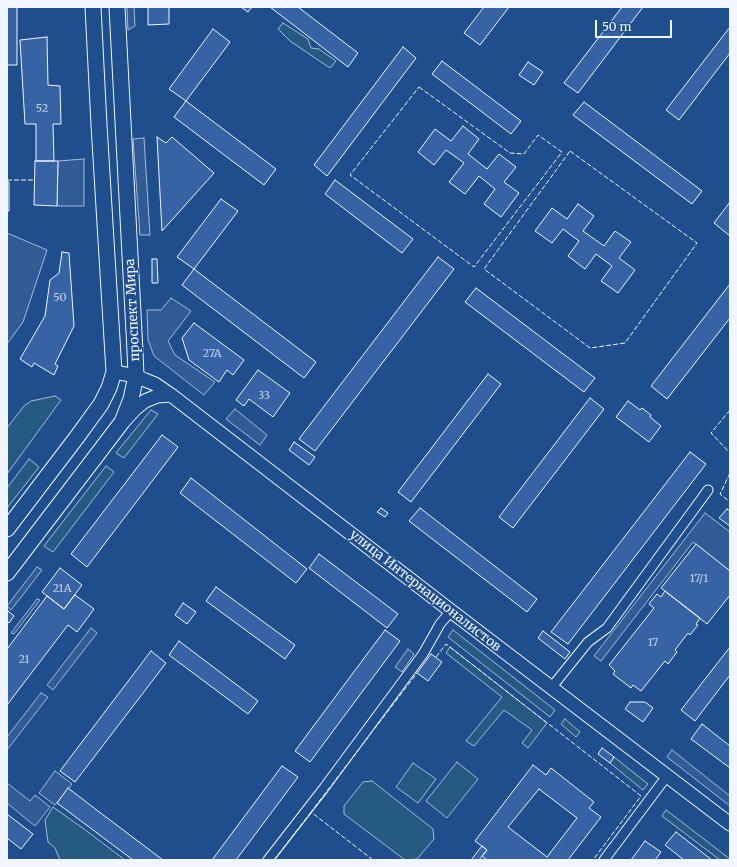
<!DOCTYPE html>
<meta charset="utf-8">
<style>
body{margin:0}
#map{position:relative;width:737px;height:867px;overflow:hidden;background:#1f4e8c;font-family:Merriweather,serif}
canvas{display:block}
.frame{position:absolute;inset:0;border:8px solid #f2f6ff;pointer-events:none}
.scale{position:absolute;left:595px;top:20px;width:77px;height:18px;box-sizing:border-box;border:2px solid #f2f6ff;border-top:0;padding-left:5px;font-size:12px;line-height:14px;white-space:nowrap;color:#f2f6ff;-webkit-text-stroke:3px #1f4e8c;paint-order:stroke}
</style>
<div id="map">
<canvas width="737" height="867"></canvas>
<div class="frame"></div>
<div class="scale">50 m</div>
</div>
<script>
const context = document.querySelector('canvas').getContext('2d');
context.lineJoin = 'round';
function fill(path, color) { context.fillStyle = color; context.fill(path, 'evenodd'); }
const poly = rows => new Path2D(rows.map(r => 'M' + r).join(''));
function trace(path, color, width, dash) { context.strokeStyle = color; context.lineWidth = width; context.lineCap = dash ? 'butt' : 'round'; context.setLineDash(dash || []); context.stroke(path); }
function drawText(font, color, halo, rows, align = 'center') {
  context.font = font + ' Merriweather,serif'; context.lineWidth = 3; context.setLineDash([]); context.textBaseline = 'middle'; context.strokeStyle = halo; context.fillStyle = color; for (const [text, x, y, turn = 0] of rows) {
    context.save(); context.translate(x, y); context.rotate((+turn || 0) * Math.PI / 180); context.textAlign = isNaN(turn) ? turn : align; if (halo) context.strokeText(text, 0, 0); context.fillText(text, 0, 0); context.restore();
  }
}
const green = poly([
 [283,23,308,39,311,48,319,49,336,61,330,68,290,41,278,29,283,23],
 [55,396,61,400,7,474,7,428,24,406,31,401,55,396],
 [151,410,158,414,124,458,116,453,151,410],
 [29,459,39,467,7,508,7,488,29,459],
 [106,466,114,472,53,552,44,546,106,466],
 [453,630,555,710,550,717,448,637,453,630],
 [450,647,547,723,528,748,522,743,532,730,504,710,474,746,466,741,502,697,446,653,450,647],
 [565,719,580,732,576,737,561,724,565,719],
 [614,757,648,784,643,790,610,763,614,757],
 [457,762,478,779,447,818,426,801,457,762],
 [413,763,436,779,418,803,396,787,413,763],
 [372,781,433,829,434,839,417,859,405,860,344,814,344,806,363,782,372,781],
 [53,807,84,829,125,860,60,860,55,848,48,842,45,820,53,807],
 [666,810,730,859,730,860,720,860,662,816,666,810]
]);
const parking = poly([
 [127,7,134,7,135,26,128,30,127,7],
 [144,138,150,235,140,235,133,139,144,138],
 [84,159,84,206,57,206,58,161,84,159],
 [7,233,47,250,23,322,7,344,7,233],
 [171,298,191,311,168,341,175,355,215,382,204,395,154,356,148,340,147,310,161,310,171,298],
 [235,409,267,435,260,445,226,419,235,409],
 [705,513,730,532,730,571,693,542,601,661,594,656,705,513],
 [37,567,42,570,11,610,7,606,37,567],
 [37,599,40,600,14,634,11,633,37,599],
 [91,628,97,633,53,690,47,685,91,628],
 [408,649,414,654,402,672,395,667,408,649],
 [41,693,48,697,7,750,7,737,41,693],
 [672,750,730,796,730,806,667,757,672,750],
 [55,771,72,784,55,805,39,793,55,771],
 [7,783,30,801,35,795,50,807,35,826,7,803,7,783]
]);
const building = poly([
 [7,7,17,7,17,65,7,65,7,7],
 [148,7,169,7,169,24,148,25,148,7],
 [241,7,252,7,248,12,241,7],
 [270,7,298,7,358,53,348,67,270,7],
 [484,7,509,7,480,45,464,33,484,7],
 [622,7,643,7,578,93,564,83,622,7],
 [730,27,730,53,679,120,666,110,730,27],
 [213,29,230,42,186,101,169,89,213,29],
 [47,37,48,85,60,86,61,124,53,124,54,161,36,161,36,124,25,124,20,40,47,37],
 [403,47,416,58,327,176,314,165,403,47],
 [442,61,521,121,511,134,432,74,442,61],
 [528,62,543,72,534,85,519,75,528,62],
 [186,101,276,169,264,185,174,117,186,101],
 [584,102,702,191,692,204,573,115,584,102],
 [463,126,479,139,468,154,487,169,499,154,516,167,504,182,519,193,501,217,484,204,495,189,479,176,465,194,449,182,464,163,446,150,434,165,418,152,435,129,451,141,463,126],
 [157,137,166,143,172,137,214,173,162,231,157,137],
 [35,161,58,161,57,206,34,205,35,161],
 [335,180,413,239,402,253,325,194,335,180],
 [7,182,9,182,9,211,7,211,7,182],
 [221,199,238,211,194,269,177,257,221,199],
 [730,202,730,236,714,223,730,202],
 [578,204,594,216,583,231,604,246,615,231,631,242,619,258,635,270,618,293,601,281,612,266,596,254,585,269,568,256,579,241,563,229,552,243,535,231,552,208,567,219,578,204],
 [62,252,69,253,74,326,55,364,58,366,54,375,34,363,32,367,20,359,45,316,50,280,59,273,62,252],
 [438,257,454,269,315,451,299,439,438,257],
 [152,259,157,259,158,283,152,283,152,259],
 [194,269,316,362,304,378,182,285,194,269],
 [730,284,730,318,667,399,651,386,730,284],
 [476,288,595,378,584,392,465,302,476,288],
 [194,323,244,360,233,375,227,370,219,382,189,360,182,338,194,323],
 [258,370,290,393,273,417,249,399,244,406,236,400,258,370],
 [488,374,501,384,411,502,398,492,488,374],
 [590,398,604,409,513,528,499,517,590,398],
 [628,401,640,410,642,408,651,415,650,417,661,426,649,442,616,417,628,401],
 [162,435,178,447,87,567,71,554,162,435],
 [294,442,315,457,309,465,289,450,294,442],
 [690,452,706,464,568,644,551,632,690,452],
 [191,478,307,569,296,583,180,493,191,478],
 [381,508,388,513,385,517,377,512,381,508],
 [420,508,537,599,527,612,409,521,420,508],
 [727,509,730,511,730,526,719,518,727,509],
 [696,544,730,571,730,595,707,624,661,588,696,544],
 [319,554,398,614,387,628,309,568,319,554],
 [60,568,82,585,64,609,42,592,60,568],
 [216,587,295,645,285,659,206,601,216,587],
 [665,591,700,618,696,624,698,625,690,635,688,633,675,650,677,652,668,664,665,661,641,691,633,685,631,688,613,674,615,671,609,665,654,608,649,604,657,594,661,597,665,591],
 [75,595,94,609,77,632,68,625,7,705,7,649,47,596,64,609,75,595],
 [183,603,196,612,187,624,175,615,183,603],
 [8,611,14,616,9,623,7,621,7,612,8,611],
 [385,630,400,641,310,762,295,751,385,630],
 [543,631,570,652,565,659,538,638,543,631],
 [179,641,258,701,248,714,169,655,179,641],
 [730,647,730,675,695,721,681,710,730,647],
 [151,651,166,663,75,782,60,771,151,651],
 [431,654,442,662,428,681,417,673,431,654],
 [630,702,645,702,653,708,643,722,625,709,630,702],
 [702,724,730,746,730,768,691,739,702,724],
 [602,748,614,757,610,763,598,754,602,748],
 [533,765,546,775,551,768,594,802,589,808,601,817,568,860,487,860,482,856,487,850,475,841,533,765],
 [539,789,577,818,547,857,508,827,539,789],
 [282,766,298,777,236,860,212,860,282,766],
 [68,788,98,811,163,860,133,860,57,803,68,788],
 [7,814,33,834,21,849,7,838,7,814],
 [676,832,712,860,684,860,665,845,676,832],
 [645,841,661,852,655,860,631,860,645,841],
 [482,846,487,850,479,860,471,860,482,846]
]);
const street = poly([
 [551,688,588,642,607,628,708,490],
 [268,860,324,788,423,654,440,624,451,611],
 [604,860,667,776]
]);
const secondary = poly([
 [114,372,136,376,145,380,155,384,171,395,451,611,730,824],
 [124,421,135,409,145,401,157,396,171,395]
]);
const primary = poly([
 [7,529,77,437,101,404,109,388,114,372,99,125,93,7],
 [7,573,122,422,131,399,136,376,135,351,117,7]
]);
const fence = poly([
 [419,87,510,153,524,154,538,135,562,152,474,267,350,175,419,87],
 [570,151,697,243,625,343,590,348,484,269,570,151],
 [7,180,34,180],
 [730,410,711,433,730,453],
 [730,473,720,494,730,502],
 [436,657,446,644,641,796,593,860],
 [274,860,311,812],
 [373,860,311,812,417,673]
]);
const numberNames = [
 ["52",42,109],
 ["50",60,298],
 ["27А",212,354],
 ["33",264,396],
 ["17/1",699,579],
 ["21А",62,589],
 ["17",653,643],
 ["21",24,660]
];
const streetNames = [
 ["проспект Мира",133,310,-93],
 ["улица Интернационалистов",425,591,38]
];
fill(green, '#245a82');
trace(green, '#a8bbd7', 1);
fill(parking, '#305b95');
trace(parking, '#a8bbd7', 1);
fill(building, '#3563a3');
trace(building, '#f2f6ff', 1);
trace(street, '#f2f6ff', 11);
trace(secondary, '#f2f6ff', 15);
trace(primary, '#f2f6ff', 17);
trace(street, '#1f4e8c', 9);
trace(secondary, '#1f4e8c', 13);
trace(primary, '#1f4e8c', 15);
trace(fence, '#f2f6ff', 1, [5, 2]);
drawText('11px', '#c3d1e8', null, numberNames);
drawText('13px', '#f2f6ff', '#1f4e8c', streetNames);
</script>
